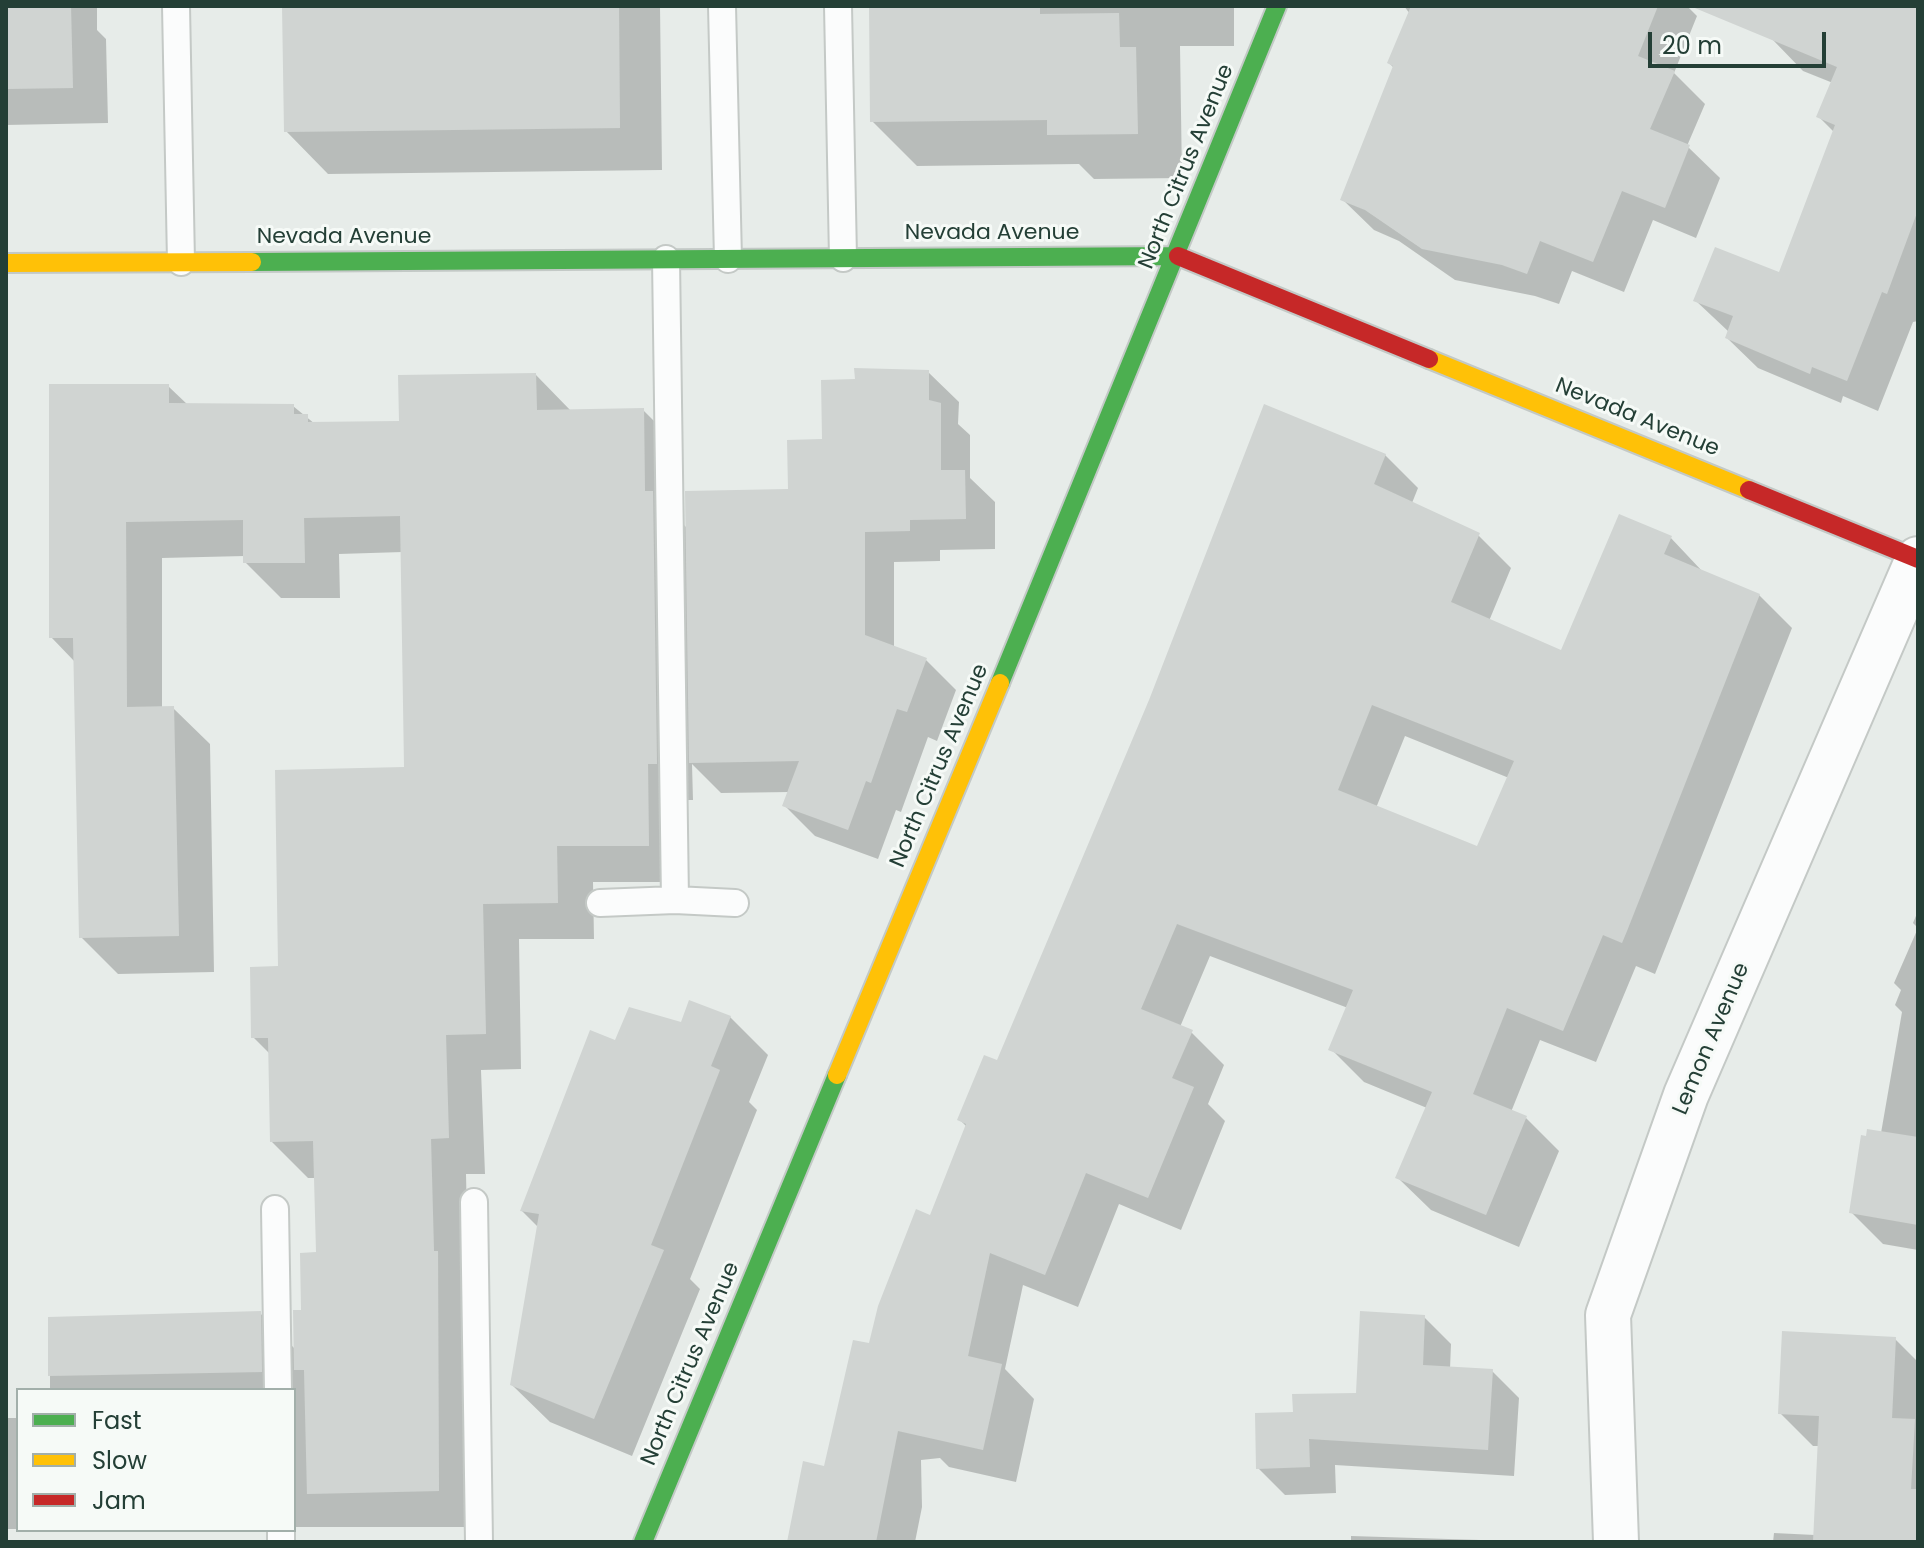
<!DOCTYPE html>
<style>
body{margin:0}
#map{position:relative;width:1924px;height:1548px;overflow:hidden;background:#e7ece9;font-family:Poppins,sans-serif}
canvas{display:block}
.frame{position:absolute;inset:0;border:8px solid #243f36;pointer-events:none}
.legend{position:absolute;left:16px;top:1388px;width:280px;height:144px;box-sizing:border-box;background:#f6faf7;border:2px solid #a2afaa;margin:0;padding:10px 14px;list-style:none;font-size:24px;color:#243f36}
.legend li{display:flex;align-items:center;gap:16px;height:40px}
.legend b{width:40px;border:2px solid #a2afaa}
.scale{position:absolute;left:1648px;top:32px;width:178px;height:36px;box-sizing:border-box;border:4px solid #243f36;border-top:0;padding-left:10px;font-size:24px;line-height:28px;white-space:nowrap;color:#243f36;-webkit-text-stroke:6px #f6faf7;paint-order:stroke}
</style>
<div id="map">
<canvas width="1924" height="1548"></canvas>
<div class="frame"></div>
<ul class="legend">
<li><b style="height:10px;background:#4caf50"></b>Fast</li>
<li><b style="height:10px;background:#ffc107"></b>Slow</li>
<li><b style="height:10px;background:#c62828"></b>Jam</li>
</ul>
<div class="scale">20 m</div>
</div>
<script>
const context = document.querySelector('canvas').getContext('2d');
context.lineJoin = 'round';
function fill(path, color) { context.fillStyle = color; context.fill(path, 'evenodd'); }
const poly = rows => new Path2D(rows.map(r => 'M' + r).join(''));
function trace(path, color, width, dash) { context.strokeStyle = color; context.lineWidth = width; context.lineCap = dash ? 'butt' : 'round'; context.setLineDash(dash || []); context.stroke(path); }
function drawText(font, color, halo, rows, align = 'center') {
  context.font = font + ' Poppins,sans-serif'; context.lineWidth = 6; context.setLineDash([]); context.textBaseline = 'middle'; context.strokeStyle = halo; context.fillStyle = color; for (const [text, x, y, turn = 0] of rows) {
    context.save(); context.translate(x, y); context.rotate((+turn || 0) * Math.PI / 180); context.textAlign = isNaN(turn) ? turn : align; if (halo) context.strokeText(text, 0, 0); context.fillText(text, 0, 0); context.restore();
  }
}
const shadow = poly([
 [6,6,97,6,97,30,106,39,108,123,6,125],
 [284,6,660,6,662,170,328,174,286,131],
 [919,6,1234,6,1234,46,1180,46,1182,178,1094,179,1079,164,917,166,872,121],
 [1404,6,1687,6,1697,16,1674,73,1705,104,1687,146,1720,178,1696,238,1653,220,1624,292,1572,271,1559,304,1535,296,1455,280,1399,241,1374,230,1342,199,1394,68,1389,63,1410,14],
 [1786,6,1918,6,1918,321,1913,322,1878,411,1843,396,1841,403,1758,368,1727,338,1729,332,1696,301,1780,274,1834,132,1819,117,1833,83,1803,71,1773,40],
 [928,372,959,402,958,424,970,435,970,478,995,502,995,549,940,550,940,561,894,562,894,648,926,660,956,690,937,741,928,737,901,812,896,810,878,859,815,836,785,806,790,792,721,793,692,764,693,800,684,800,685,882,593,882,594,939,519,939,521,1069,481,1070,485,1174,466,1174,474,1527,294,1527,294,1390,50,1390,50,1319,260,1313,295,1349,318,1254,316,1178,308,1178,272,1142,270,1054,253,1037,280,968,406,769,403,552,339,554,340,598,281,598,245,562,245,556,162,558,162,709,173,708,210,744,214,972,118,974,81,937,75,662,51,637,168,386,188,405,293,406,315,424,401,423,536,375,572,412,643,410,680,447,680,521,688,529,790,491,824,441,857,381],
 [1385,455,1418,488,1412,503,1478,535,1511,568,1489,621,1562,652,1670,537,1703,572,1759,595,1792,628,1655,974,1636,966,1596,1062,1540,1040,1511,1112,1526,1118,1559,1151,1519,1247,1431,1210,1398,1178,1427,1108,1364,1082,1331,1049,1348,1008,1210,956,1180,1027,1191,1032,1224,1065,1208,1104,1225,1121,1181,1230,1119,1204,1078,1307,1023,1285,1005,1369,1034,1399,1016,1482,949,1467,940,1458,921,1460,922,1507,915,1542,789,1542,826,1468,870,1346,931,1217,967,1127,960,1120],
 [1405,736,1509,778,1478,849,1376,808],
 [1918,911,1918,1250,1883,1244,1851,1212,1862,1138,1881,1133,1902,1012,1895,1005,1901,990,1894,983,1918,928,1913,923],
 [730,1017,768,1055,749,1102,757,1110,690,1279,700,1289,632,1456,550,1422,512,1385,539,1228,522,1211,616,1043,682,1024],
 [1424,1317,1451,1344,1450,1369,1492,1371,1519,1398,1514,1476,1335,1465,1336,1493,1285,1495,1258,1468,1295,1414,1358,1395],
 [1895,1339,1918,1362,1918,1542,1773,1542,1774,1533,1815,1535,1820,1446,1813,1446,1780,1413],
 [6,1418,18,1418,18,1529,6,1529],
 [141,1530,224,1530,224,1531],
 [1351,1536,1481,1540,1483,1542,1351,1542]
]);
const building = poly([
 [6,6,71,6,73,88,6,89],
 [282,6,619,6,620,128,284,132],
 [1040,6,1040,14,1119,13,1120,47,1136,47,1138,134,1047,135,1047,120,870,122,869,7],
 [1411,6,1658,6,1638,56,1675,71,1650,129,1690,145,1665,208,1622,191,1593,262,1540,241,1527,274,1502,265,1422,249,1365,210,1340,200,1393,66,1387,63],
 [1690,6,1918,6,1918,210,1887,294,1882,292,1847,381,1812,367,1810,374,1725,338,1733,316,1693,301,1715,247,1779,272,1835,125,1816,117,1837,67],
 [854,368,929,370,929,400,941,403,941,470,965,470,966,519,910,520,910,531,865,532,865,635,927,658,907,712,897,709,871,783,866,781,848,830,782,806,799,761,689,763,685,491,788,489,787,440,822,439,821,380,855,379],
 [536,373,537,410,644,408,645,491,653,491,657,764,648,764,649,846,557,846,558,903,483,904,486,1034,446,1035,449,1138,431,1139,434,1251,438,1251,439,1491,307,1494,304,1370,294,1370,293,1310,301,1310,300,1253,316,1252,313,1141,270,1142,268,1038,251,1038,250,967,278,966,275,770,404,767,400,516,304,518,305,563,243,563,243,520,126,522,127,707,174,706,179,936,79,938,73,638,49,638,49,384,169,384,169,403,294,404,294,414,308,414,308,422,399,421,398,375],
 [1264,404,1386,454,1374,484,1480,533,1451,602,1561,650,1619,514,1672,536,1664,554,1760,594,1627,931,1622,943,1603,935,1563,1031,1507,1008,1473,1094,1527,1116,1486,1215,1395,1178,1432,1092,1328,1050,1353,990,1177,924,1141,1009,1193,1030,1172,1078,1194,1087,1148,1198,1086,1173,1045,1275,990,1253,968,1356,1002,1364,983,1450,898,1431,876,1542,787,1542,803,1461,824,1466,853,1340,869,1343,878,1306,916,1209,930,1215,966,1124,957,1120,984,1055,997,1060,1149,700],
 [1372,705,1514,761,1477,846,1338,790],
 [689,1000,731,1016,711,1066,720,1070,651,1245,664,1250,594,1419,510,1385,539,1214,520,1211,590,1030,615,1040,629,1007,681,1022],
 [1867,1129,1918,1137,1918,1225,1849,1213,1861,1135,1866,1136],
 [261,1311,262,1372,48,1376,48,1317],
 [1360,1311,1425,1315,1423,1365,1493,1369,1488,1450,1309,1439,1310,1467,1256,1469,1255,1413,1293,1412,1292,1394,1356,1393],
 [1782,1331,1896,1337,1892,1418,1915,1419,1911,1489,1918,1489,1918,1542,1813,1542,1819,1416,1778,1414]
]);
const lane = poly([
 [176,6,181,262],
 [722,6,728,259],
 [838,6,843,258],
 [666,259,675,900],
 [600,903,675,900,735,903],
 [474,1202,479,1542],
 [275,1209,278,1390],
 [281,1530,281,1542]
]);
const street = poly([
 [1616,1542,1608,1315,1686,1095,1918,559]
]);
const fast = poly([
 [252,262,1178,256],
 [1000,683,1277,6],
 [643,1542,837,1075]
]);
const slow = poly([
 [6,263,252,262],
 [1429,359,1749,490],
 [837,1075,1000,683]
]);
const jam = poly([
 [1178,256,1429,359],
 [1749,490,1918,559]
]);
const streetNames = [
 ["North Citrus Avenue",1187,167,-68],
 ["Nevada Avenue",992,233],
 ["Nevada Avenue",344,237],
 ["Nevada Avenue",1637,418,22],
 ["North Citrus Avenue",940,766,-67],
 ["Lemon Avenue",1712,1039,-67],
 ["North Citrus Avenue",691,1364,-67]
];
fill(shadow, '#0003');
fill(building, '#d0d4d2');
trace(lane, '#c4c9c6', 30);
trace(street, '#c4c9c6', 48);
trace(fast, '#c3c9c6', 22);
trace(slow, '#c3c9c6', 22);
trace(jam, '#c3c9c6', 22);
trace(lane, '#fbfcfc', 26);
trace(street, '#fbfcfc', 44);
trace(fast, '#4caf50', 18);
trace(slow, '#ffc107', 18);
trace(jam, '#c62828', 18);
drawText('22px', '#243f36', '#f6faf7', streetNames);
</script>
